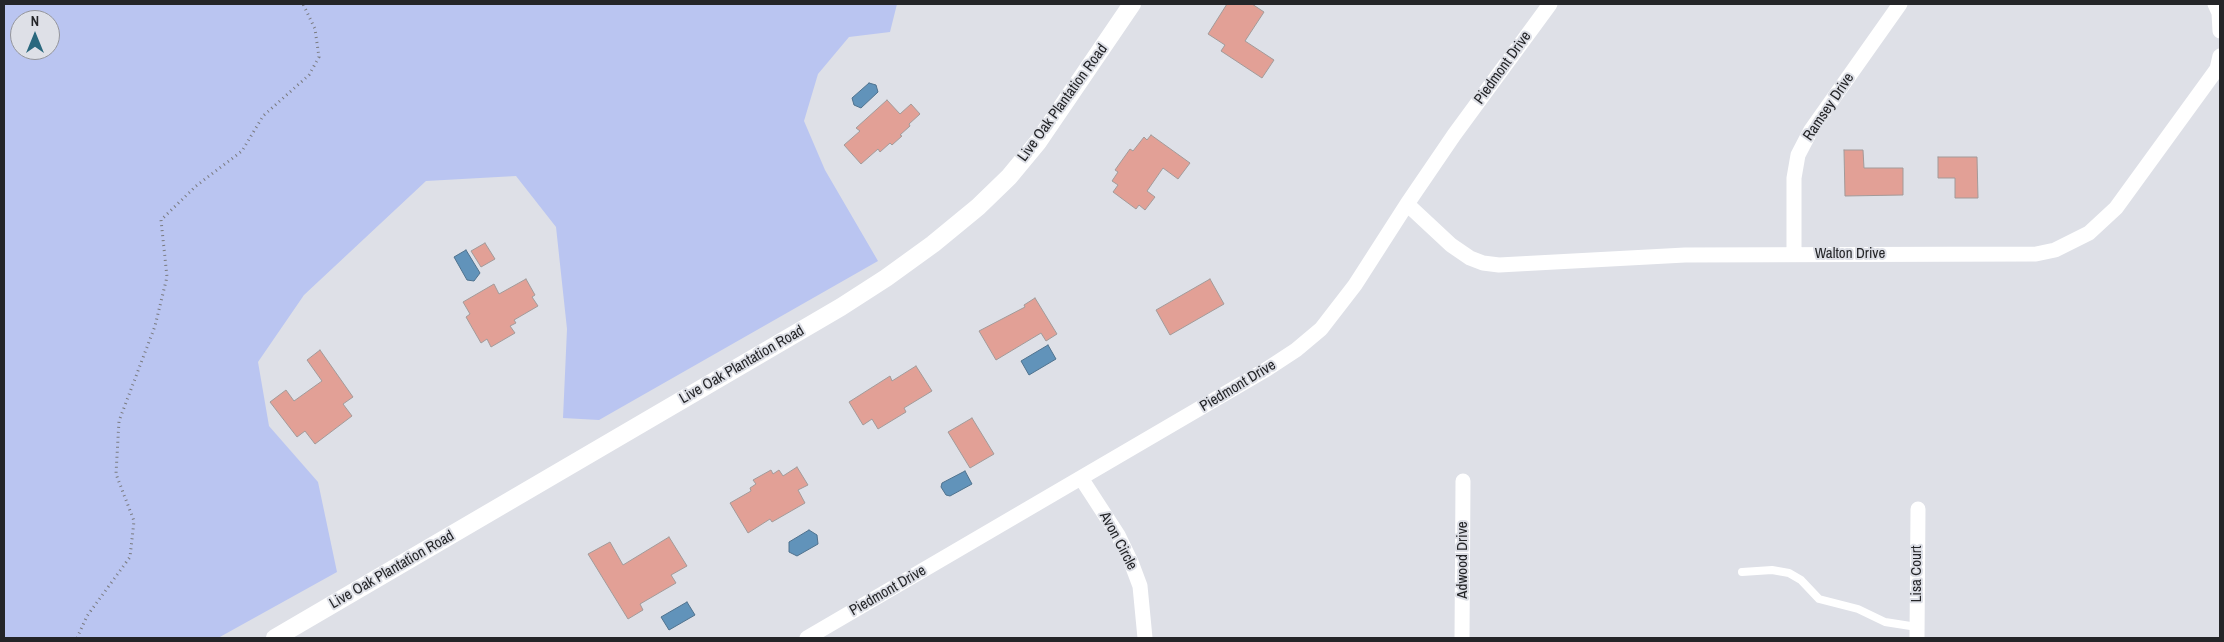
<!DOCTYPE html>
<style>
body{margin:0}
#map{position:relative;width:2224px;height:642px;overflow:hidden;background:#dee0e7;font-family:"Archivo Narrow",sans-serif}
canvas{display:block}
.frame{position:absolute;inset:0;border:5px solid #242528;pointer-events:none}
.north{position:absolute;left:10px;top:10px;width:50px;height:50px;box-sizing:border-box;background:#dee0e7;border:1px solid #94959b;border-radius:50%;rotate:0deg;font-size:14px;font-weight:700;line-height:20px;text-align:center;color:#242528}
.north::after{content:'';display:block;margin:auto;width:18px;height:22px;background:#2a687e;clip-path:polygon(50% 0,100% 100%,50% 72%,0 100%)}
</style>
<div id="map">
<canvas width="2224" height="642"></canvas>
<div class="frame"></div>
<div class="north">N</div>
</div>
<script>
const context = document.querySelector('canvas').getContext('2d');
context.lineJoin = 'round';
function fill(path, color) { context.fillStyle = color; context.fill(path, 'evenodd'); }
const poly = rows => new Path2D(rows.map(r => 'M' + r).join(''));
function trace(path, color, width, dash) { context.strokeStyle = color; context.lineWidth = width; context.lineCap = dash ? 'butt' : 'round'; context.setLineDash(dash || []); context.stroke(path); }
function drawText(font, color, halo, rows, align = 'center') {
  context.font = font + ' "Archivo Narrow",sans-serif'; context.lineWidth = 4; context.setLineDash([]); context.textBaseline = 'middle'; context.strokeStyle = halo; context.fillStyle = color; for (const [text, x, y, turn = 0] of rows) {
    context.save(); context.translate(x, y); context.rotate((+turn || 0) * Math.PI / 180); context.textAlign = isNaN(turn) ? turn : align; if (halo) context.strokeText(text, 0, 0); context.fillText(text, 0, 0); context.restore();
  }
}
const green = poly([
 [4,4,897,4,890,32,849,37,818,74,804,121,825,170,878,261,599,420,563,418,567,329,556,227,516,176,426,181,304,295,258,362,269,426,318,482,337,572,218,638,4,638],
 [20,20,50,20,50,50,20,50]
]);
const water = poly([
 [869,83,876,85,878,92,861,108,854,105,852,98,869,83],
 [466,250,480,273,474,281,467,280,454,257,466,250],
 [1048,345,1056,359,1029,375,1021,361,1048,345],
 [965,471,972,484,950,496,946,495,941,487,942,483,965,471],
 [809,530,817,535,818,544,797,556,789,552,789,542,809,530],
 [687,602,695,615,669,630,661,617,687,602]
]);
const building = poly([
 [1227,4,1252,4,1264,12,1245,41,1274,60,1262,78,1221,51,1225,45,1208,34,1227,4],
 [887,100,900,114,911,104,920,114,909,124,910,126,900,135,902,136,892,145,890,143,880,152,878,149,861,164,844,145,860,131,856,128,887,100],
 [1151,135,1190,163,1178,179,1163,168,1147,191,1155,197,1145,210,1139,205,1136,209,1113,192,1118,185,1112,181,1118,172,1115,170,1130,149,1133,151,1144,137,1147,140,1151,135],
 [1844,150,1863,150,1864,168,1903,168,1903,195,1845,196,1844,150],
 [1938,157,1977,157,1978,198,1955,198,1955,178,1938,178,1938,157],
 [485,243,495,259,481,267,471,251,485,243],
 [526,279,535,295,532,297,538,306,514,320,516,323,510,326,515,333,491,347,487,339,481,343,466,317,470,314,463,302,494,284,499,294,526,279],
 [1210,279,1224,304,1170,335,1156,310,1210,279],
 [1035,298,1057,334,1046,341,1041,333,996,360,979,331,1025,307,1024,305,1035,298],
 [320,350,353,397,343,404,352,416,315,444,305,431,297,437,270,402,286,390,294,401,322,381,307,360,320,350],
 [916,366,932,391,904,408,906,412,878,429,872,419,863,425,849,402,890,376,892,381,916,366],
 [972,418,994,454,970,468,948,432,972,418],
 [797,467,808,485,798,490,805,503,772,522,770,519,748,533,730,503,751,491,750,488,756,484,753,480,771,470,773,474,779,470,783,476,797,467],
 [669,537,687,566,671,575,676,583,640,604,643,610,628,619,588,554,610,542,623,565,669,537]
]);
const path = poly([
 [77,638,87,616,130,557,134,521,116,474,119,421,155,326,167,277,161,220,196,186,242,151,263,116,309,75,319,57,315,29,303,4]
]);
const service = poly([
 [1742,572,1772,570,1789,573,1801,580,1819,599,1858,609,1885,622,1917,627]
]);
const minor = poly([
 [2215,4,2219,13,2220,31],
 [1407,204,1451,245,1470,258,1483,263,1499,265,1685,255,2036,254,2055,250,2089,233,2116,208,2217,69,2220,56],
 [1794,254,1794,178,1798,155,1811,130,1900,4],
 [1081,478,1118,535,1131,562,1140,586,1145,638],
 [807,638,1267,369,1296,350,1321,329,1355,285,1407,204,1454,135,1550,4],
 [1462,638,1463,481],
 [1917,638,1918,509]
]);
const tertiary = poly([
 [275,638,841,307,886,278,933,244,978,207,1009,177,1038,142,1132,4]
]);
const streetNames = [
 ["Piedmont Drive",1503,68,-54],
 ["Live Oak Plantation Road",1063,103,-54],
 ["Ramsey Drive",1829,107,-56],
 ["Walton Drive",1850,254],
 ["Live Oak Plantation Road",742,365,-30],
 ["Piedmont Drive",1238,386,-31],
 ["Avon Circle",1118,541,62],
 ["Adwood Drive",1463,560,-90],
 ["Live Oak Plantation Road",392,570,-30],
 ["Lisa Court",1917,574,-90],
 ["Piedmont Drive",888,591,-30]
];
fill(green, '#bac5f1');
fill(water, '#6193ba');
trace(water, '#4f728e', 1);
fill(building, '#e2a096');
trace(building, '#a29a99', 1);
trace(path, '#7a7b80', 3, [1, 4]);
trace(service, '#fff', 8);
trace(minor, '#fff', 15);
trace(tertiary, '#fff', 18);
drawText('15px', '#242528', '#dee0e7', streetNames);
</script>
